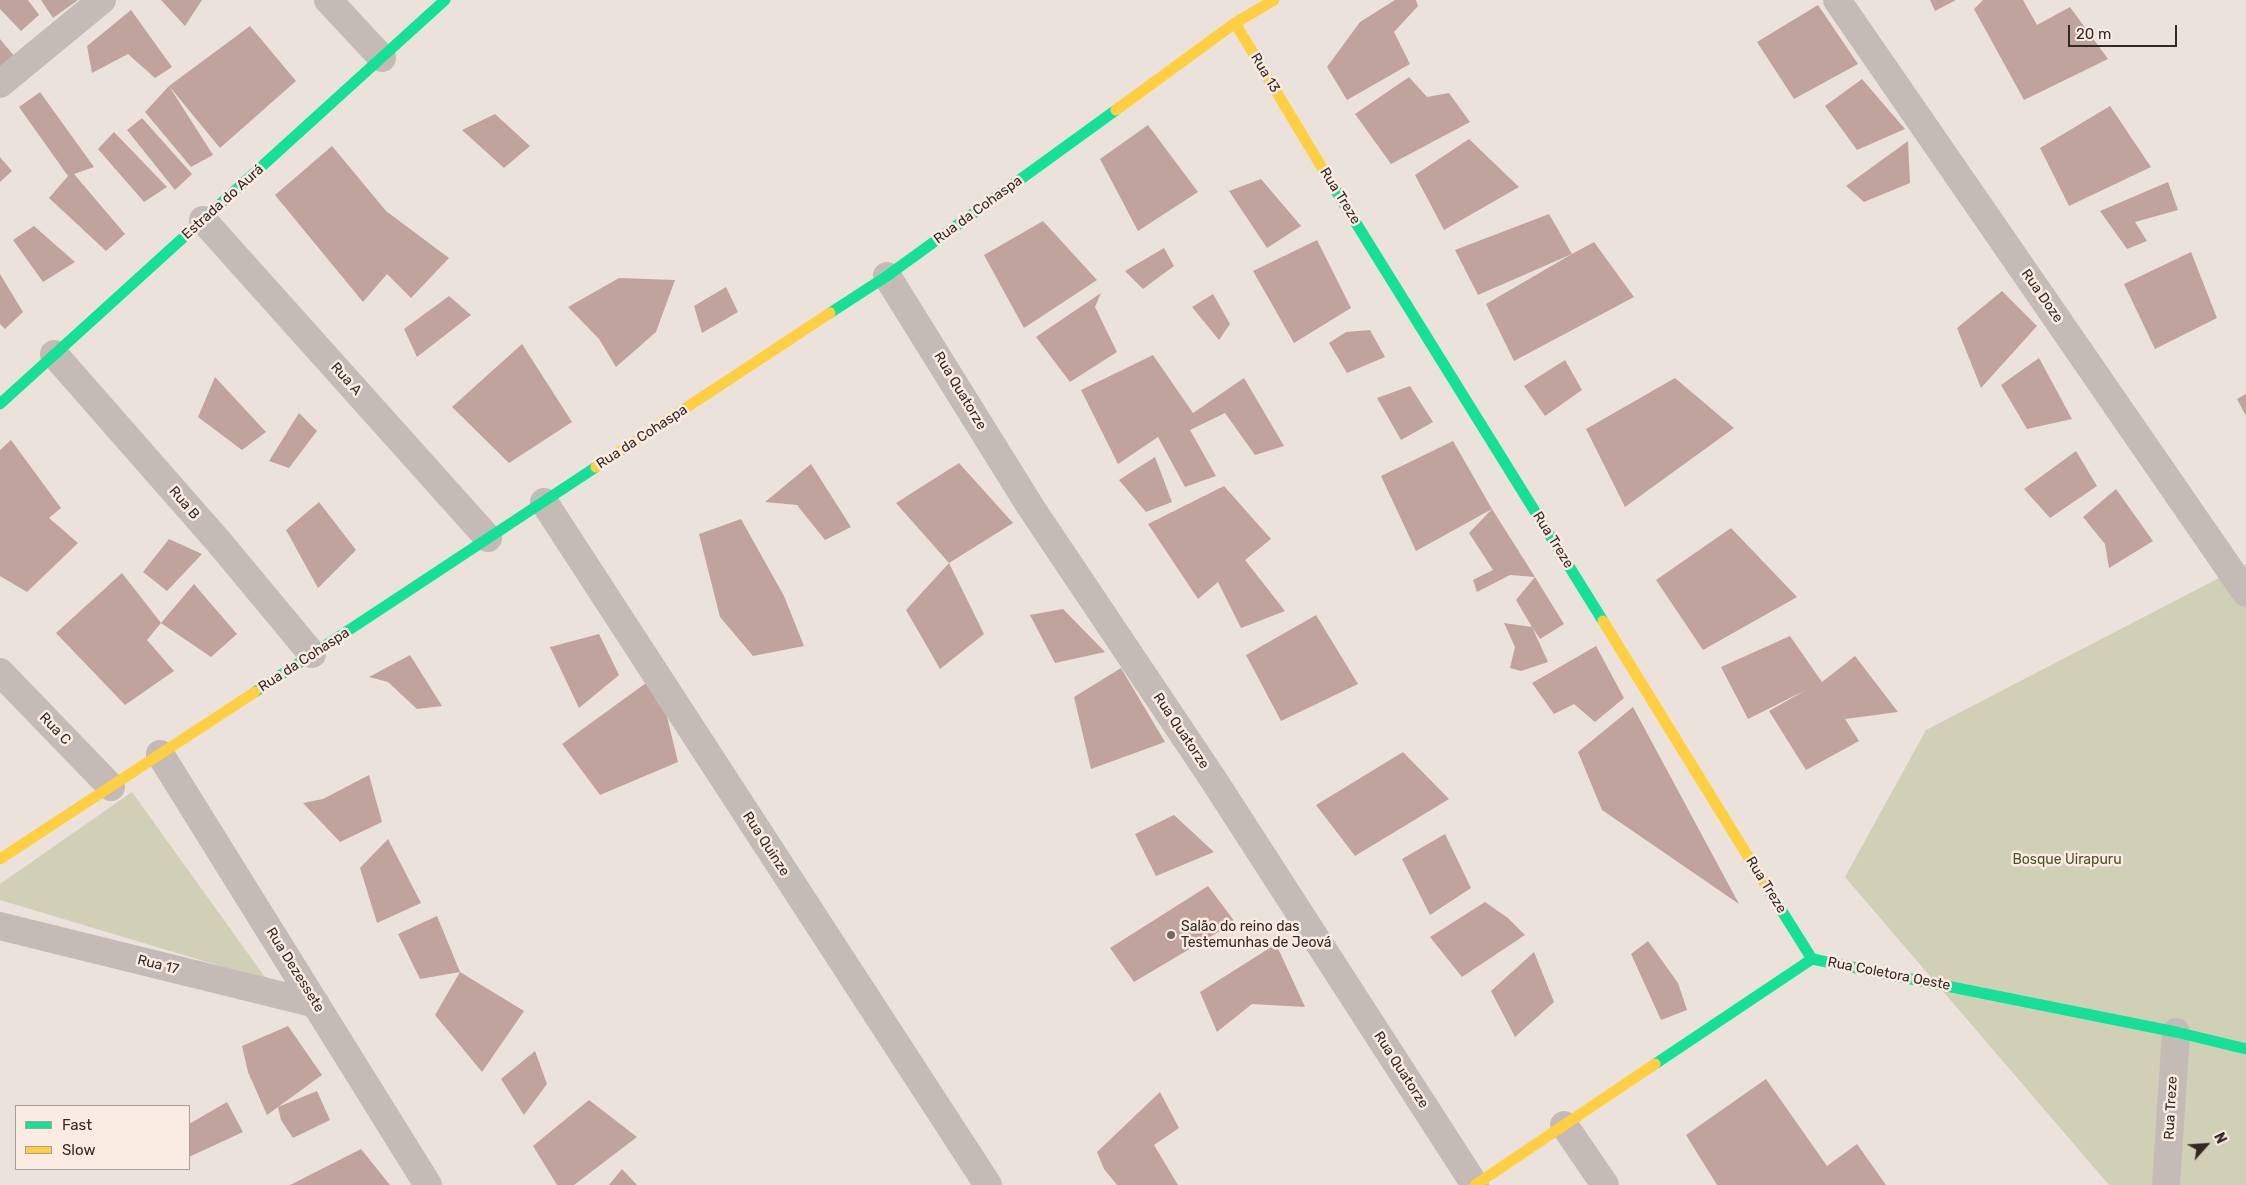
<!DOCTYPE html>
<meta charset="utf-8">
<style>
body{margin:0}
#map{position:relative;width:2246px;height:1185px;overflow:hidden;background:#ece2dc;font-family:Rubik,sans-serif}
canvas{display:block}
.legend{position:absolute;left:15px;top:1105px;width:175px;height:65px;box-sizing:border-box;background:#faece2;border:1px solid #ab9e96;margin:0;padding:6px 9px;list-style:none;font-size:15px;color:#342825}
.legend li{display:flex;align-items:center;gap:10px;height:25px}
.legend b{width:25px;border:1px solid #ab9e96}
.north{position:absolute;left:2181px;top:1120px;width:50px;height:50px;-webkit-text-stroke:4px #faece2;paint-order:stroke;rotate:64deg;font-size:14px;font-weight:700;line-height:20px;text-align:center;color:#342825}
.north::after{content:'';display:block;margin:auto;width:18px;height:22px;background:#342825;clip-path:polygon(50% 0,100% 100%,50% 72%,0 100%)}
.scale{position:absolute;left:2068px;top:25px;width:109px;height:22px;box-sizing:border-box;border:2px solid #342825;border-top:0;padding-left:6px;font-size:15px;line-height:18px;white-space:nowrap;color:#342825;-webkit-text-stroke:4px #faece2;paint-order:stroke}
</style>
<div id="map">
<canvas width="2246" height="1185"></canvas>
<ul class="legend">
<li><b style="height:6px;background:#16e098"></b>Fast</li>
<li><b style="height:6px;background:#ffcf43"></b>Slow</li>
</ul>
<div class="north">N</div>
<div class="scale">20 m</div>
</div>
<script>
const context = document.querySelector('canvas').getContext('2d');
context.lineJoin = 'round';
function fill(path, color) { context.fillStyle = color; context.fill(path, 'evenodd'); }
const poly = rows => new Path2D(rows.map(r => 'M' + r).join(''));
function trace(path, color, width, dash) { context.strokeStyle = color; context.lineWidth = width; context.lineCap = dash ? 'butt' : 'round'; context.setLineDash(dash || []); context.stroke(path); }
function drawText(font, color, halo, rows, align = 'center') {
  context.font = font + ' Rubik,sans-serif'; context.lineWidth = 5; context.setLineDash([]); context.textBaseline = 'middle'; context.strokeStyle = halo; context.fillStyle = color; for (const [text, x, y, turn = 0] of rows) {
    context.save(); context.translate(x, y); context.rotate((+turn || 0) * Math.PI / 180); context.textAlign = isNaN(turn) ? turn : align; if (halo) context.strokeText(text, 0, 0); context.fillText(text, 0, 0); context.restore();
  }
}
const green = poly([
 [2246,564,2246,1185,2109,1185,1845,877,1926,730],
 [132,792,267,980,0,900,0,884]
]);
const building = poly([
 [0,0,28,0,39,15,21,31,0,9],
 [41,0,78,0,53,18],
 [161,0,202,0,185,26],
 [1395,0,1416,0,1418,6,1394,32,1410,64,1347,100,1327,67,1360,22],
 [1930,0,1956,0,1935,11],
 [1983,0,2023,0,2037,25,2070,7,2108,59,2024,100,1974,9],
 [1818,5,1858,64,1794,99,1757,42],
 [131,10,172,67,155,78,128,54,92,73,87,46],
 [250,26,296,81,220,148,169,86],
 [0,39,15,57,0,69],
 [1409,77,1427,97,1449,93,1470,122,1391,164,1355,114],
 [1862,79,1905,129,1857,150,1825,106],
 [169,86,213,155,191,167,145,112],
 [40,92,94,167,74,174,125,234,106,251,49,198,68,176,19,107],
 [2110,106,2151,167,2069,206,2040,148],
 [495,114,530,146,504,168,462,130],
 [142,118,192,174,175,190,127,130],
 [1148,125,1198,192,1138,231,1100,159],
 [114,132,167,187,144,202,98,149],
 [1469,139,1519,187,1444,230,1415,175],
 [1908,141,1910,183,1864,202,1846,186],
 [332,146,386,211,449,258,411,298,387,274,363,302,275,195],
 [0,157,12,171,0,182],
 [1261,179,1301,226,1267,248,1229,191],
 [2168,182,2178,210,2135,222,2147,241,2127,249,2100,211],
 [1549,214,1572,254,1594,242,1634,297,1514,361,1486,304,1572,254,1478,295,1455,250],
 [1043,221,1097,280,1024,328,984,255],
 [34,226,75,262,43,282,13,240],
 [1317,240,1351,308,1294,343,1253,271],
 [1164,248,1174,266,1143,289,1125,271],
 [2191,252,2217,318,2155,349,2124,284],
 [0,274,23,312,5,329,0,324],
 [619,278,675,280,656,332,616,367,599,339,568,307],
 [726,287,738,312,702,333,694,306],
 [2002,291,2037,326,1981,388,1957,328],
 [1101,293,1095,307,1117,352,1070,382,1036,337],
 [1213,294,1230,324,1219,340,1192,307],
 [449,296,471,315,417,357,404,329],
 [1370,330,1385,357,1347,373,1329,343,1346,332],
 [522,344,572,422,509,463,452,407],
 [1153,355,1193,413,1244,378,1284,446,1255,455,1225,413,1190,430,1216,476,1185,487,1158,437,1118,464,1081,390],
 [2039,358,2072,419,2027,429,2001,385],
 [1565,360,1582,390,1545,416,1524,386],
 [215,377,266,432,242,450,198,417],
 [1675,378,1734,428,1625,507,1586,429],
 [1410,386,1433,422,1401,440,1377,398],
 [2246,394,2246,416,2237,399],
 [299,413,317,431,289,468,269,461],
 [11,440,61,508,49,518,78,543,27,592,0,576,0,450],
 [1453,441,1492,509,1535,577,1510,575,1477,592,1473,580,1493,570,1469,533,1492,509,1416,551,1381,476],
 [2076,451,2097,486,2050,518,2024,489],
 [1155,457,1172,502,1146,512,1119,480],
 [959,463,1013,523,949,563,896,503],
 [811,464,851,527,825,540,797,505,765,502],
 [1224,486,1271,539,1245,560,1285,611,1241,628,1218,582,1198,599,1148,524],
 [2116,489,2153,541,2109,568,2105,544,2083,517],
 [319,502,356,550,318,588,286,530],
 [741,519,784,596,804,646,753,656,720,617,699,534],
 [1731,528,1797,597,1703,650,1656,580],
 [169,539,202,554,167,591,143,572],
 [949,563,984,634,940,669,906,610],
 [122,573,161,623,147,640,174,671,125,705,56,633],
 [1535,577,1564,624,1540,639,1532,627,1548,662,1521,671,1510,668,1515,647,1504,623,1532,627,1516,600],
 [194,584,237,634,211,657,161,623],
 [1063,609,1105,652,1055,663,1030,615],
 [1316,615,1358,684,1281,721,1246,655],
 [599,634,619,675,579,708,550,647],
 [1790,636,1822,682,1855,656,1898,712,1845,719,1859,741,1806,770,1769,711,1806,690,1748,719,1721,667],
 [1596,646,1624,698,1595,722,1574,704,1554,714,1532,683],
 [410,655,442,706,417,709,388,682,369,677],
 [1121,668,1165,742,1091,769,1074,697],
 [657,675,678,762,600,795,562,744],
 [1633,707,1739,904,1602,810,1578,752],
 [1403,752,1449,799,1355,856,1316,805],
 [369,775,382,822,340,842,303,803,323,799],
 [1174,815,1214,852,1156,876,1135,834],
 [1445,834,1471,888,1430,915,1402,859],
 [388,839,421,903,377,923,360,868],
 [1208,886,1235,922,1134,982,1110,948],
 [1485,902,1508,918,1525,935,1462,977,1430,937],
 [437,916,460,972,420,979,398,934],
 [1648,941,1678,983,1687,1010,1661,1020,1631,954],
 [1276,944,1305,1007,1252,1004,1217,1032,1200,992],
 [1534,952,1554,1002,1515,1037,1491,991],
 [460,972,524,1011,482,1072,435,1015],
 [288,1026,322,1075,267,1115,248,1072,242,1046],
 [535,1051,547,1084,524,1115,501,1079],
 [1766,1079,1827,1166,1857,1144,1886,1185,1717,1185,1686,1135],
 [317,1091,330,1120,293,1138,281,1120,278,1107],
 [1160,1092,1179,1128,1154,1145,1178,1185,1117,1185,1104,1169,1097,1152],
 [589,1100,637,1137,574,1185,557,1185,533,1146],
 [227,1102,243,1132,189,1157,189,1124],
 [361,1149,390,1185,290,1185],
 [622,1169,637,1185,609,1185]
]);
const street = poly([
 [328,0,382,58],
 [1837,0,2246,593],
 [0,84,102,0],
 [203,220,488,538],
 [887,276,1030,506,1213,779,1475,1185],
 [54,354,218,541,312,654],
 [544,502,988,1185],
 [0,672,111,787],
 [160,754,428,1185],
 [0,926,316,1004],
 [1564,1125,1605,1185],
 [2166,1185,2176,1032]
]);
const fast = poly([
 [1333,186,1603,621],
 [830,313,887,276,1116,110],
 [0,404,445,0],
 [255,692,596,467],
 [1765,884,1812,959],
 [1655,1064,1812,959,2176,1032,2246,1049]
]);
const slow = poly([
 [1235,23,1333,186],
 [1116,110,1235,23,1274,0],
 [596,467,830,313],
 [1603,621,1765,884],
 [0,859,255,692],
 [1475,1185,1655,1064]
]);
const markers = [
 [1171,935,5,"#746965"]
];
const streetNames = [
 ["Rua 13",1265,73,59],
 ["Rua Treze",1340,196,58],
 ["Estrada do Aurá",223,202,-42],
 ["Rua da Cohaspa",978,210,-36],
 ["Rua Doze",2042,296,55],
 ["Rua A",346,379,48],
 ["Rua Quatorze",960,391,59],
 ["Rua da Cohaspa",642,437,-33],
 ["Rua B",184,503,49],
 ["Rua Treze",1553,540,58],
 ["Rua da Cohaspa",304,660,-33],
 ["Rua C",55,729,46],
 ["Rua Quatorze",1181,731,56],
 ["Rua Quinze",766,844,57],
 ["Rua Treze",1766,885,58],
 ["Rua 17",158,965,14],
 ["Rua Dezessete",295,970,58],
 ["Rua Coletora Oeste",1889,974,11],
 ["Rua Quatorze",1401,1070,57],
 ["Rua Treze",2171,1108,-87]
];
const parkNames = [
 ["Bosque Uirapuru",2067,860]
];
const poiNames = [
 ["Salão do reino das",1181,927],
 ["Testemunhas de Jeová",1181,943]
];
fill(green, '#cfd0b6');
fill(building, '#c1a39d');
trace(street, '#c4bbb6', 28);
trace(fast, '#16e098', 11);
trace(slow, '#ffcf43', 11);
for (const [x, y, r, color] of markers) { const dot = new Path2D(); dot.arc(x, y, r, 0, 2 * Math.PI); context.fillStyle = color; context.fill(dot); trace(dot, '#faece2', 2); }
drawText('14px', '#342825', '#faece2', streetNames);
drawText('14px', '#495327', '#faece2', parkNames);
drawText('14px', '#342825', '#faece2', poiNames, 'left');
</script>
